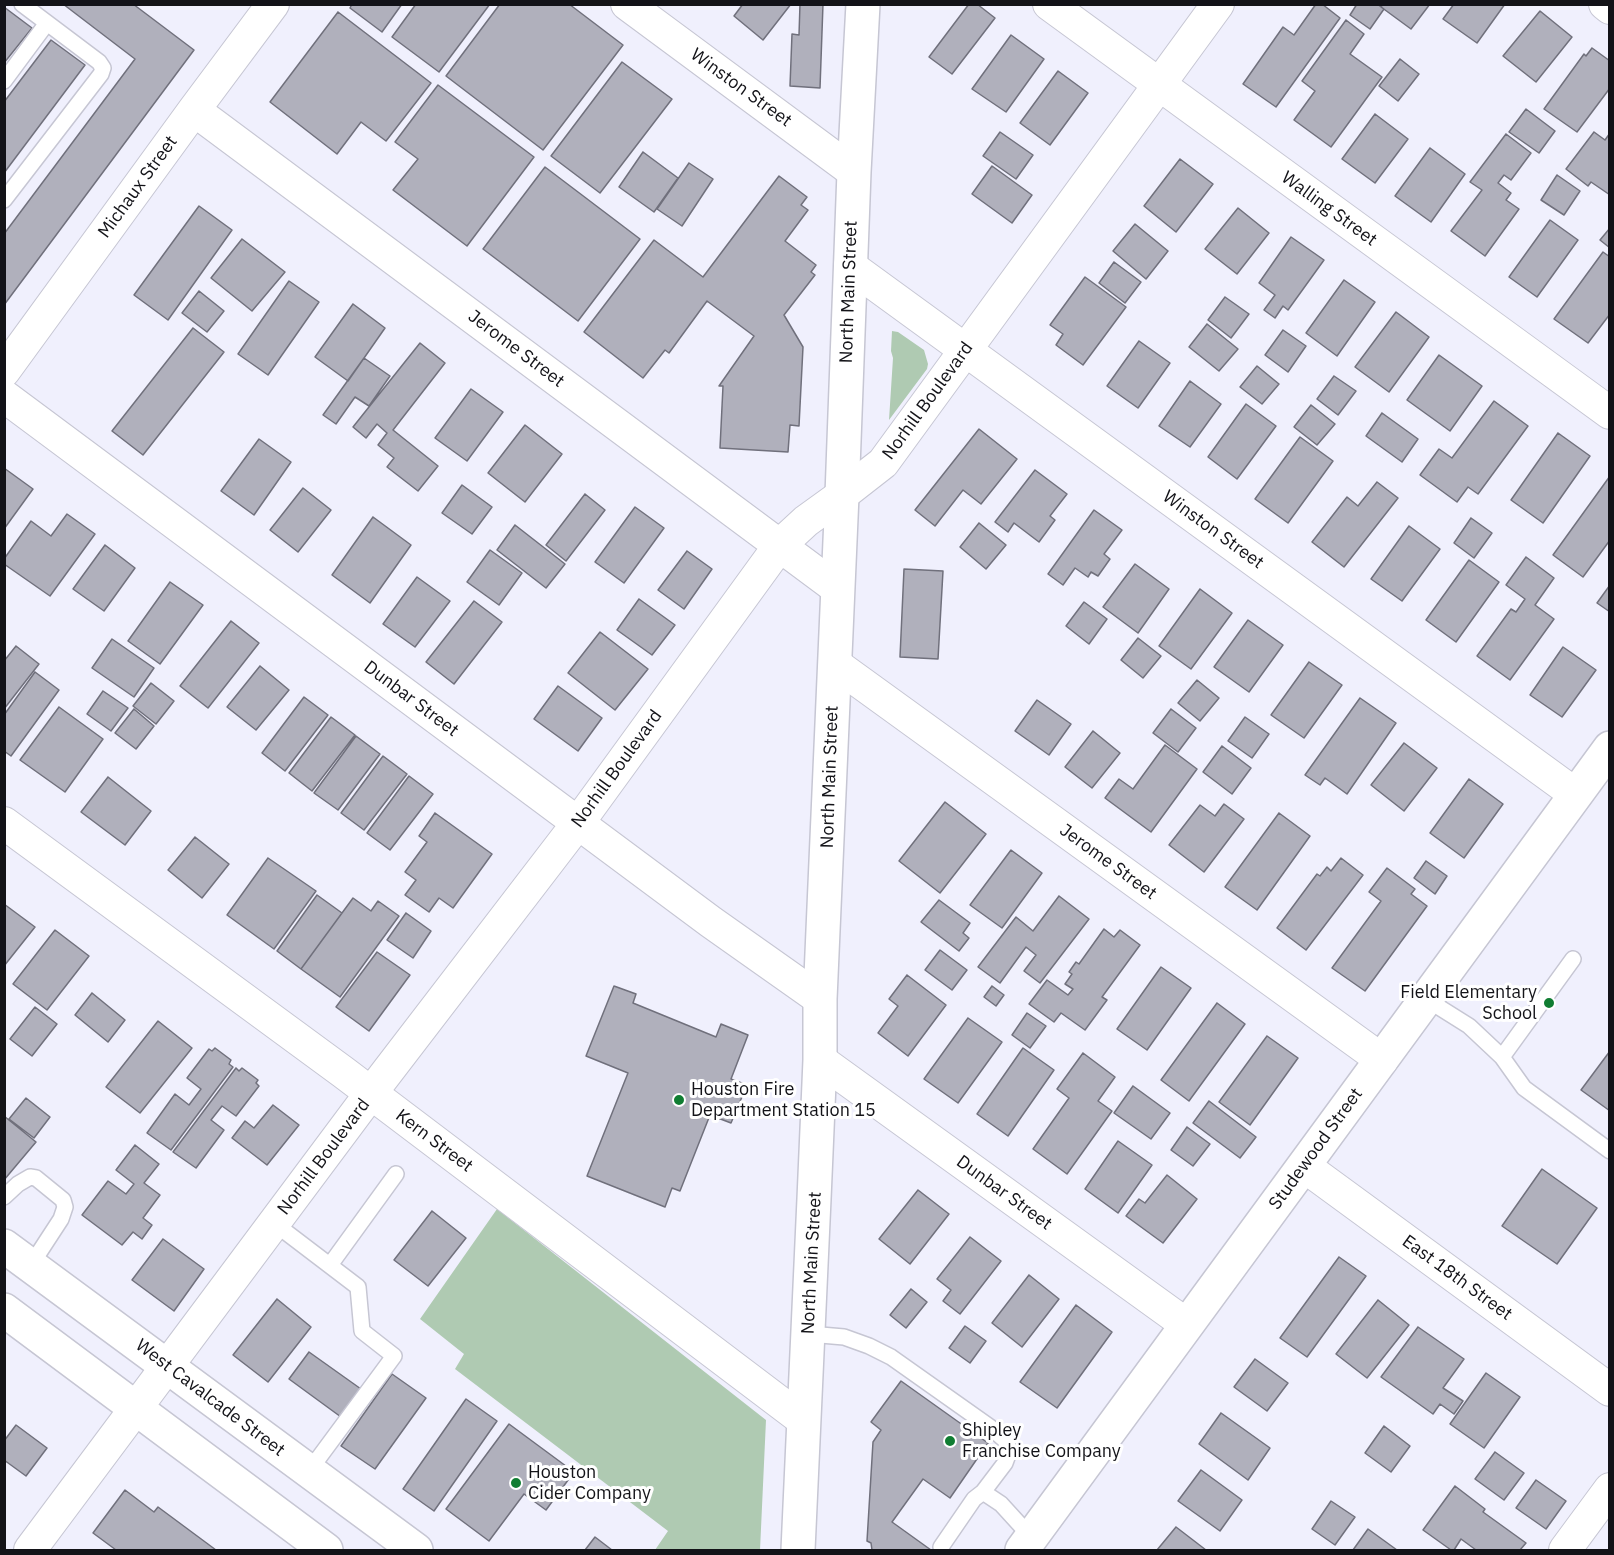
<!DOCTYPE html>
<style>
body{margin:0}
#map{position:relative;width:1614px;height:1555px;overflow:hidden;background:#f0f0fd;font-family:"IBM Plex Sans",sans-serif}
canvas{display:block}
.frame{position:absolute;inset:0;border:6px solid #131318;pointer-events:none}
</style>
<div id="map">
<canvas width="1614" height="1555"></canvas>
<div class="frame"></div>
</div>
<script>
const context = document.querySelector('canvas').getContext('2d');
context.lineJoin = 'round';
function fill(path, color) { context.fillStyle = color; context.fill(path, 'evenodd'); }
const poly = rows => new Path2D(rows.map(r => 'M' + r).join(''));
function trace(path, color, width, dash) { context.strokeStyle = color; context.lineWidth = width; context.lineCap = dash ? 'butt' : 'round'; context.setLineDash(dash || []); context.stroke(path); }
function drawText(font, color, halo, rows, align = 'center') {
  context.font = font + ' "IBM Plex Sans",sans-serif'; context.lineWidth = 6; context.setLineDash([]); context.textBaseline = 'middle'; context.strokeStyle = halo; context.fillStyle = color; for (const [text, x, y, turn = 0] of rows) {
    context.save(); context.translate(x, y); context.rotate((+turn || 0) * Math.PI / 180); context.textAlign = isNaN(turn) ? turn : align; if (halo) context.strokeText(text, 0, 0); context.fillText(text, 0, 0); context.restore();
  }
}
const green = poly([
 [892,331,898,332,924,350,928,364,927,369,889,420,893,358,891,351],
 [497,1209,766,1420,760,1550,655,1550,668,1531,455,1369,464,1354,420,1319]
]);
const building = poly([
 [63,4,133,4,194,50,4,305,4,234,135,59,63,4],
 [352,4,402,4,382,32,350,8,352,4],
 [416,4,490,4,439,72,392,37,416,4],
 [500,4,569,4,623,45,543,150,446,76,500,4],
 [743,4,791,4,763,40,734,16,743,4],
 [800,4,823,4,820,88,790,86,792,34,799,35,800,4],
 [969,4,977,4,995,18,952,74,929,57,969,4],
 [1316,4,1322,4,1340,18,1276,107,1243,84,1283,27,1294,35,1316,4],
 [1357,4,1377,4,1384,9,1370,29,1350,15,1357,4],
 [1383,4,1430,4,1411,29,1381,7,1383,4],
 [1454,4,1505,4,1477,43,1443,19,1454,4],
 [4,7,32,28,4,63,4,7],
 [1540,11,1572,37,1536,82,1503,56,1540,11],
 [338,12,431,83,386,141,361,122,337,154,270,102,338,12],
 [1346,20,1364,34,1350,54,1382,77,1331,147,1294,120,1315,91,1302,81,1346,20],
 [1011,35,1044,59,1006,112,972,89,1011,35],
 [51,40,85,65,4,173,4,102,51,40],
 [1592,48,1610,61,1610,88,1577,132,1544,109,1584,54,1586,56,1592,48],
 [1400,59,1419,74,1398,101,1379,86,1400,59],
 [622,62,672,99,600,193,551,156,622,62],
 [1058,71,1088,93,1050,145,1020,123,1058,71],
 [438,85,534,157,467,246,393,190,418,159,395,142,438,85],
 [1526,109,1555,131,1539,153,1509,132,1526,109],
 [1375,114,1408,139,1375,183,1342,159,1375,114],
 [1000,132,1033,155,1016,179,983,156,1000,132],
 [1594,132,1605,140,1610,133,1610,195,1591,182,1588,186,1566,169,1594,132],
 [1506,134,1531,153,1511,180,1504,175,1498,183,1511,193,1506,200,1519,209,1485,256,1451,231,1482,190,1470,182,1506,134],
 [1430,148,1465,174,1431,222,1395,196,1430,148],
 [643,152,678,178,654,212,619,187,643,152],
 [1180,159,1213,184,1176,232,1144,206,1180,159],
 [689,163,713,179,682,226,657,209,689,163],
 [992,166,1032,195,1012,223,972,194,992,166],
 [545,167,640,239,578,321,483,249,545,167],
 [1557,175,1580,191,1564,215,1541,200,1557,175],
 [779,176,807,197,801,205,808,210,785,241,816,265,811,272,815,275,784,315,803,347,799,426,790,425,788,452,720,448,723,386,719,386,754,336,707,301,669,353,665,350,643,378,584,332,654,240,703,277,779,176],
 [199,206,232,230,168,320,134,295,199,206],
 [1238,208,1269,233,1237,274,1205,249,1238,208],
 [1550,220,1578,240,1537,297,1509,277,1550,220],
 [1135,224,1168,251,1146,279,1113,251,1135,224],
 [1610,228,1610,248,1600,240,1610,228],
 [1291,237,1324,260,1288,310,1283,306,1275,318,1264,310,1275,295,1259,283,1291,237],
 [242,239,285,272,252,311,211,278,242,239],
 [1603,252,1610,257,1610,314,1588,343,1554,319,1603,252],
 [1114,262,1141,282,1125,303,1099,283,1114,262],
 [1085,277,1126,307,1083,365,1056,345,1063,334,1050,325,1085,277],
 [1344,280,1375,302,1337,356,1306,333,1344,280],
 [289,281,319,302,268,375,238,354,289,281],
 [199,291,224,311,207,332,182,313,199,291],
 [1225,297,1249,314,1231,338,1208,320,1225,297],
 [353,304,385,328,348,381,315,357,353,304],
 [1396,312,1429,337,1389,392,1355,367,1396,312],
 [1207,324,1238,349,1219,371,1189,347,1207,324],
 [193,328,224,352,143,455,112,431,193,328],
 [1283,330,1306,346,1288,372,1265,355,1283,330],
 [1139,341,1170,363,1138,408,1107,386,1139,341],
 [420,343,445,363,393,430,438,466,418,491,387,467,394,458,378,445,387,433,377,424,366,438,353,427,420,343],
 [1439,355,1482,386,1450,431,1407,400,1439,355],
 [364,358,390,376,369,406,355,397,336,424,323,415,364,358],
 [1257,366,1279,384,1262,404,1240,387,1257,366],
 [1334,376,1356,391,1338,415,1317,399,1334,376],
 [1190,381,1221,404,1190,447,1159,426,1190,381],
 [471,389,503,412,467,461,435,438,471,389],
 [1494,401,1528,426,1478,494,1468,487,1457,502,1420,475,1439,449,1452,458,1494,401],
 [1246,404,1276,426,1237,479,1208,457,1246,404],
 [1311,405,1335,424,1317,445,1294,427,1311,405],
 [1382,413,1418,439,1402,462,1366,436,1382,413],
 [525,425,562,454,525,502,488,473,525,425],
 [979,429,1017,459,981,504,963,490,935,526,915,510,979,429],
 [1558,433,1590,456,1543,523,1511,500,1558,433],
 [1300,437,1333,461,1288,523,1255,499,1300,437],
 [259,439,291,462,254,515,221,491,259,439],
 [4,468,33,489,4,529,4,468],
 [1035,470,1067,494,1050,516,1055,520,1039,542,1014,523,1008,532,995,522,1035,470],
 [1610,476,1610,540,1583,577,1553,555,1610,476],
 [1377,482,1398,498,1344,567,1312,542,1347,497,1358,506,1377,482],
 [462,485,492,507,472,534,442,513,462,485],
 [303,488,331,510,298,552,270,530,303,488],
 [585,494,605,510,566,561,546,545,585,494],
 [635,507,664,528,624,583,595,562,635,507],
 [1094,510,1122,530,1104,554,1110,559,1098,576,1091,572,1088,577,1075,568,1063,585,1048,574,1094,510],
 [67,514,95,534,50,596,4,564,4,559,31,521,51,536,67,514],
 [373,517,411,545,370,603,332,575,373,517],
 [1471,518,1492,533,1474,558,1454,543,1471,518],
 [979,523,1006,545,986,569,960,547,979,523],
 [515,525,565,564,546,588,497,550,515,525],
 [1409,526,1440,549,1402,601,1371,579,1409,526],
 [105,545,135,568,104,611,73,589,105,545],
 [490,550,522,573,499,605,467,582,490,550],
 [687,551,712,569,684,609,658,590,687,551],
 [1526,557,1554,578,1535,605,1554,619,1510,680,1477,656,1511,609,1516,612,1525,599,1506,585,1526,557],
 [1469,560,1499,582,1456,642,1426,620,1469,560],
 [1135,564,1169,589,1138,633,1103,607,1135,564],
 [904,569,943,571,938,659,900,657,904,569],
 [417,577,450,601,415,647,383,624,417,577],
 [170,582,203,605,160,664,128,641,170,582],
 [1610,585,1610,612,1597,603,1610,585],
 [1200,589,1232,613,1191,669,1159,646,1200,589],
 [639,599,675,625,652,655,617,630,639,599],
 [474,601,502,622,454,684,426,662,474,601],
 [1084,602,1107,619,1089,644,1066,626,1084,602],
 [1248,620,1283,645,1249,692,1214,667,1248,620],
 [231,621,259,643,208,708,180,686,231,621],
 [600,632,648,669,615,710,568,673,600,632],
 [1138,638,1161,656,1143,678,1121,660,1138,638],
 [112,639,154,668,134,697,92,668,112,639],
 [16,646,39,664,4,709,4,661,16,646],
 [1563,647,1596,670,1562,717,1530,695,1563,647],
 [1309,662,1342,685,1304,738,1271,715,1309,662],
 [260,666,289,690,256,730,227,707,260,666],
 [35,672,59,690,11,756,4,751,4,715,35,672],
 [1197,680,1219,698,1200,721,1178,703,1197,680],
 [151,683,174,701,156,724,133,706,151,683],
 [558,686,602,718,578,751,534,719,558,686],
 [103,691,128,708,111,731,87,714,103,691],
 [304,697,328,715,285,771,262,753,304,697],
 [1360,698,1396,723,1347,794,1325,778,1320,785,1305,775,1360,698],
 [1037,700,1071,724,1049,755,1015,731,1037,700],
 [59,707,103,739,65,792,20,760,59,707],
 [134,709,154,726,136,749,115,733,134,709],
 [1171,709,1196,728,1178,752,1153,733,1171,709],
 [331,717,355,735,312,791,289,773,331,717],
 [1245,717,1269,734,1252,758,1228,741,1245,717],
 [1093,731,1120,753,1092,788,1065,767,1093,731],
 [356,736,380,754,338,810,314,793,356,736],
 [1404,743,1437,768,1404,811,1371,785,1404,743],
 [1165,745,1197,769,1151,832,1105,798,1119,779,1133,789,1165,745],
 [1222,746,1251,768,1232,794,1203,772,1222,746],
 [383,756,407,774,364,830,341,813,383,756],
 [409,776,433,794,390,850,367,833,409,776],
 [108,777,151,811,125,845,81,812,108,777],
 [1469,779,1503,804,1464,858,1430,833,1469,779],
 [945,802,986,834,940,893,899,861,945,802],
 [1224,804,1244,819,1204,872,1169,845,1200,805,1215,816,1224,804],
 [435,813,492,854,453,908,439,898,429,912,405,895,416,880,405,872,427,842,419,836,435,813],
 [1279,813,1310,836,1257,910,1225,887,1279,813],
 [195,837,229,864,202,898,168,870,195,837],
 [1011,850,1042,873,1002,928,970,905,1011,850],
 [268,858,316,891,274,949,227,915,268,858],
 [1341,858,1363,875,1306,950,1277,928,1317,874,1320,876,1327,867,1331,871,1341,858],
 [1426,861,1447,876,1435,894,1414,878,1426,861],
 [1387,868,1415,889,1411,894,1427,906,1365,991,1332,968,1381,901,1369,892,1387,868],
 [317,895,342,913,301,969,277,951,317,895],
 [1059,896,1089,919,1040,983,1024,971,1036,955,1026,947,1000,983,978,967,1016,917,1033,931,1059,896],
 [353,898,371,911,378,901,399,916,340,997,301,969,353,898],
 [939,900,970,923,963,933,969,938,959,951,921,922,939,900],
 [4,904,35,927,4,966,4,904],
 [406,913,431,931,413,958,387,940,406,913],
 [1104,929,1114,937,1120,930,1140,945,1102,997,1107,1000,1085,1030,1061,1013,1054,1022,1029,1004,1047,980,1068,995,1073,989,1065,984,1072,974,1069,972,1076,962,1079,964,1104,929],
 [55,930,89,956,47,1010,13,984,55,930],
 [940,950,967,970,952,990,925,970,940,950],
 [377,952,410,975,369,1031,336,1007,377,952],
 [1161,967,1191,988,1147,1050,1117,1029,1161,967],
 [907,975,946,1005,908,1056,878,1033,898,1006,889,999,907,975],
 [614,986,636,994,633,1003,716,1037,721,1024,748,1035,731,1079,747,1085,731,1123,710,1115,680,1191,672,1188,665,1207,587,1176,628,1073,586,1056,614,986],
 [992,986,1004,995,996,1006,984,997,992,986],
 [92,993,125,1020,108,1042,75,1015,92,993],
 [1217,1003,1245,1024,1189,1101,1161,1080,1217,1003],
 [35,1007,57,1024,32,1056,10,1039,35,1007],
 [1027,1013,1046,1026,1030,1048,1012,1035,1027,1013],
 [968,1018,1002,1042,958,1103,924,1079,968,1018],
 [158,1021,192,1048,140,1113,106,1087,158,1021],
 [1267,1036,1298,1058,1250,1125,1219,1102,1267,1036],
 [215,1048,231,1060,229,1064,233,1067,171,1150,147,1133,175,1094,189,1105,201,1089,187,1078,209,1049,212,1051,215,1048],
 [1023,1048,1054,1070,1008,1136,977,1114,1023,1048],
 [1610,1051,1610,1111,1581,1090,1610,1051],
 [1083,1053,1115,1077,1098,1101,1112,1111,1067,1174,1033,1149,1069,1098,1057,1089,1083,1053],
 [236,1068,239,1071,242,1068,258,1080,256,1083,259,1086,236,1116,222,1106,211,1120,224,1130,196,1168,173,1152,236,1068],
 [1133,1086,1170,1113,1151,1139,1114,1113,1133,1086],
 [26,1098,50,1117,34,1138,9,1119,26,1098],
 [1209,1101,1256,1137,1240,1158,1193,1123,1209,1101],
 [273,1105,299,1125,267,1165,232,1138,245,1121,254,1128,273,1105],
 [4,1116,36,1142,4,1180,4,1116],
 [1187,1127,1210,1144,1193,1166,1171,1150,1187,1127],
 [1118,1141,1152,1165,1118,1213,1085,1189,1118,1141],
 [135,1145,159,1164,144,1183,160,1195,143,1218,152,1225,142,1239,133,1232,122,1245,82,1215,108,1181,126,1194,134,1184,116,1170,135,1145],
 [1542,1169,1597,1208,1557,1264,1502,1226,1542,1169],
 [1167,1175,1197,1199,1163,1243,1126,1216,1139,1199,1145,1203,1167,1175],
 [918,1190,949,1214,910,1264,879,1239,918,1190],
 [432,1211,466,1238,428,1286,394,1260,432,1211],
 [970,1237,1001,1261,960,1314,943,1301,951,1290,937,1279,970,1237],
 [163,1239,204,1269,174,1311,132,1280,163,1239],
 [1339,1257,1366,1276,1307,1357,1280,1338,1339,1257],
 [1029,1275,1059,1299,1022,1347,992,1323,1029,1275],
 [911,1289,927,1302,906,1328,890,1315,911,1289],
 [277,1299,311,1327,268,1382,233,1355,277,1299],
 [1378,1300,1409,1325,1367,1378,1336,1354,1378,1300],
 [1076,1305,1112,1332,1057,1408,1020,1382,1076,1305],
 [965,1326,986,1341,970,1363,949,1348,965,1326],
 [1418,1327,1464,1359,1443,1388,1463,1401,1454,1414,1440,1404,1433,1414,1381,1377,1418,1327],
 [309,1352,361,1389,341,1417,289,1379,309,1352],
 [1255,1359,1288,1383,1267,1411,1234,1387,1255,1359],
 [1486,1373,1520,1397,1484,1448,1450,1424,1486,1373],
 [392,1374,426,1398,375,1469,341,1446,392,1374],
 [901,1381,988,1443,950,1498,923,1479,892,1522,931,1550,872,1550,871,1543,867,1541,873,1442,881,1430,871,1422,901,1381],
 [466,1399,497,1421,434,1511,403,1489,466,1399],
 [1221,1413,1270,1448,1248,1480,1199,1444,1221,1413],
 [509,1424,574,1472,546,1510,524,1494,489,1541,446,1509,509,1424],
 [16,1425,47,1448,26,1476,4,1460,4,1441,16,1425],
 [1384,1426,1410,1446,1391,1472,1365,1453,1384,1426],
 [1495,1452,1524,1473,1504,1500,1475,1479,1495,1452],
 [1201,1470,1242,1500,1220,1531,1178,1501,1201,1470],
 [1536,1480,1566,1501,1546,1529,1516,1508,1536,1480],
 [1455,1486,1485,1509,1483,1512,1526,1543,1520,1550,1476,1550,1461,1539,1454,1550,1451,1550,1423,1530,1455,1486],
 [125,1490,154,1512,158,1507,216,1550,116,1550,93,1533,125,1490],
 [1331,1501,1355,1517,1335,1545,1312,1529,1331,1501],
 [1176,1527,1206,1550,1157,1550,1176,1527],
 [1368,1529,1397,1550,1353,1550,1368,1529],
 [595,1537,612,1550,585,1550,595,1537]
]);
const lane = poly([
 [4,81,47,23],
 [4,200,101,74,103,68,99,62,22,4],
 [1426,999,1469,1026,1502,1057,1524,1088,1610,1151],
 [1502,1057,1573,959],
 [4,1197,18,1184,30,1177,36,1178,63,1200,65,1207,61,1219,31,1265],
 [274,1223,358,1287,362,1331,394,1356,309,1471],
 [330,1265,396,1174],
 [809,1334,844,1337,869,1346,891,1357,990,1427,1007,1442,1009,1452,1005,1463,983,1492,1001,1504,1032,1538],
 [941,1547,974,1499,983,1492]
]);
const street = poly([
 [627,4,854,172],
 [1049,4,1610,413],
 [1605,4,1610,8],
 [194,110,838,589],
 [850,266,1575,794],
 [4,371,194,110,273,4],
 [4,396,711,922,820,999],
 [835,664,1382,1060],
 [4,823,343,1072,803,1420],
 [820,1060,1187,1325],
 [1304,1166,1610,1390],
 [30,1550,371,1093,578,823,780,545,806,521,842,495,883,463,1218,4],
 [1565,1550,1610,1489]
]);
const secondary = poly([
 [4,1246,416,1550],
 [4,1310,326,1550],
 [798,1550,814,1199,820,1060,820,999,842,495,854,172,863,4],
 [1022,1550,1610,748]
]);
const markers = [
 [1549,1003,6,"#107d32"],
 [679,1100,6,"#107d32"],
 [950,1441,6,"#107d32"],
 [516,1483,6,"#107d32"]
];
const streetNames = [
 ["Winston Street",741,88,36],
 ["Michaux Street",138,187,-54],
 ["Walling Street",1329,209,36],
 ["North Main Street",849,292,-88],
 ["Jerome Street",516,349,37],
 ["Norhill Boulevard",928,401,-54],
 ["Winston Street",1213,530,36],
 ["Dunbar Street",411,699,37],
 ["Norhill Boulevard",617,769,-54],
 ["North Main Street",830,777,-88],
 ["Jerome Street",1108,862,36],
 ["Kern Street",434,1141,37],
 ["Studewood Street",1316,1149,-54],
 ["Norhill Boulevard",324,1157,-53],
 ["Dunbar Street",1004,1193,36],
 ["North Main Street",812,1263,-87],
 ["East 18th Street",1457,1278,36],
 ["West Cavalcade Street",210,1398,37]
];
const poiNames = [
 ["Field Elementary",1537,993,"right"],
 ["School",1537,1014,"right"],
 ["Houston Fire",691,1090],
 ["Department Station 15",691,1111],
 ["Shipley",962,1431],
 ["Franchise Company",962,1452],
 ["Houston",528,1473],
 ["Cider Company",528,1494]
];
fill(green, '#afcab2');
fill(building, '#b0b0bc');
trace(building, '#70707c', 1.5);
trace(lane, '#c6c6d3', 18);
trace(street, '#c6c6d3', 34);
trace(secondary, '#c6c6d3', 36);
trace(lane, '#fff', 15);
trace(street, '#fff', 32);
trace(secondary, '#fff', 33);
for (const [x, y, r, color] of markers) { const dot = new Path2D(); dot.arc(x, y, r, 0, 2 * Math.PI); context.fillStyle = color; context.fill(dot); trace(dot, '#fff', 2); }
drawText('18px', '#131318', '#fff', streetNames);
drawText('18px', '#131318', '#fff', poiNames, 'left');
</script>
